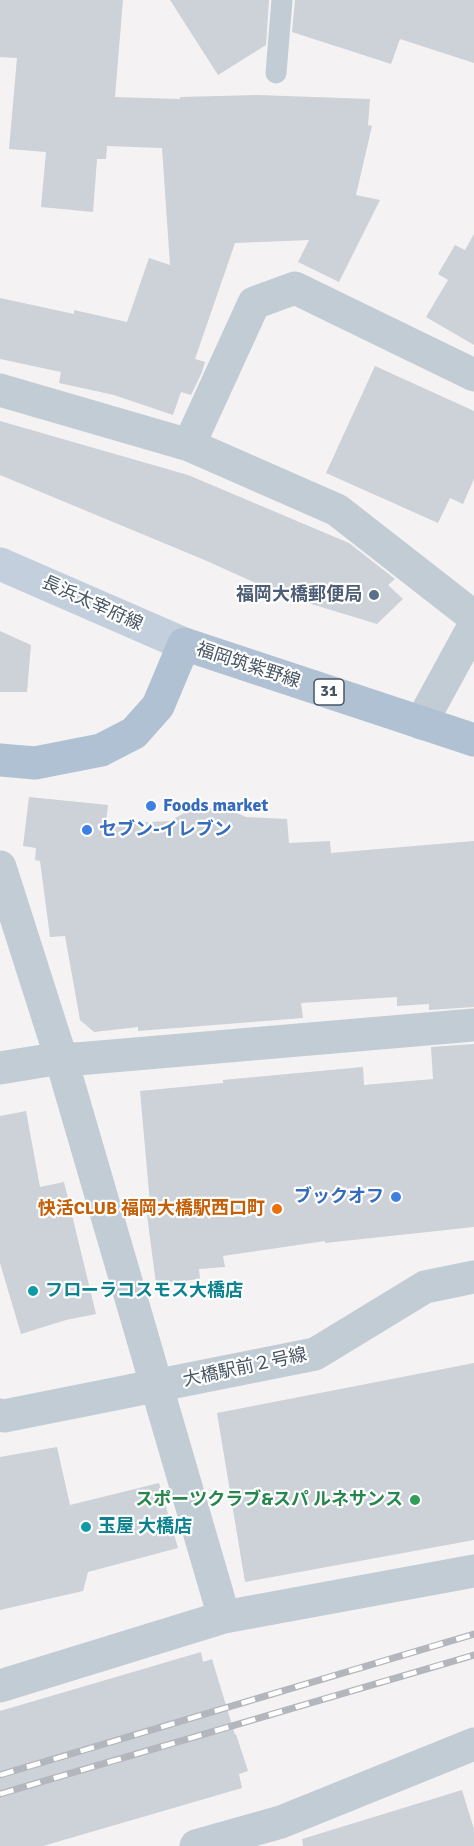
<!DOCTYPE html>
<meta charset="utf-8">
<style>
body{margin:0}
canvas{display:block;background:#f4f2f2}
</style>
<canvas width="474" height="1846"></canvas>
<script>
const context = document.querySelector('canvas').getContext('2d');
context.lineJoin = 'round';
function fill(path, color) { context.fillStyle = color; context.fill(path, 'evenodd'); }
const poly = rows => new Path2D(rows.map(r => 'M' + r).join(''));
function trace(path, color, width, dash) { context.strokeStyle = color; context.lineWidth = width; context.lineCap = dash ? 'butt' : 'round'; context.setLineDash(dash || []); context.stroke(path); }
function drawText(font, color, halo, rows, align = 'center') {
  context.font = font + ' Signika,"Noto Sans JP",sans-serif'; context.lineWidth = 4.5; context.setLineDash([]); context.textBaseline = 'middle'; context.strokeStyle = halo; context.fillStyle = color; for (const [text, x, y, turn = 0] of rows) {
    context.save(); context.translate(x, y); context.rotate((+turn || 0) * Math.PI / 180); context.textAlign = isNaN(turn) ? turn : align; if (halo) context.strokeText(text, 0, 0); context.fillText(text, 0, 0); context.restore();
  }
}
const building = poly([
 [0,0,123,0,115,97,180,99,180,97,257,95,370,99,368,125,372,126,356,195,380,200,339,282,298,262,309,240,235,243,195,359,205,362,202,372,191,395,181,392,173,415,114,395,59,383,61,372,0,359,0,298,74,314,74,310,127,322,149,258,170,265,162,148,107,146,106,159,97,159,93,212,41,207,46,152,9,149,17,58,0,57],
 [170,0,269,0,266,45,218,75],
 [295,0,474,0,474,63,400,39,391,64,292,32],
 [474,234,474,345,426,317,448,280,438,274,455,245,465,250],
 [375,366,474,411,474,479,463,504,450,498,438,523,326,473],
 [0,421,188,475,349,543,395,579,388,585,403,599,377,624,282,595,207,561,0,475],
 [0,631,31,645,27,692,0,692],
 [29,797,108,805,106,824,170,821,186,812,209,808,227,809,246,817,287,819,289,843,330,841,331,853,474,841,474,1007,429,1010,429,1004,397,1006,397,997,301,1003,303,1018,138,1031,138,1027,94,1032,80,1020,65,936,50,937,40,861,35,860,36,848,23,846],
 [474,1044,474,1227,325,1243,325,1241,223,1256,225,1267,199,1269,200,1279,156,1284,147,1215,151,1215,140,1091,223,1083,223,1080,363,1067,364,1085,433,1079,431,1047],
 [26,1111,40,1187,64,1182,96,1314,66,1320,21,1334,0,1263,0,1116],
 [474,1363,474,1540,245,1582,217,1413],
 [57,1447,70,1505,159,1483,178,1548,88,1572,83,1591,0,1610,0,1457],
 [201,1652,203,1662,212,1659,235,1735,236,1734,248,1771,239,1774,242,1788,43,1846,0,1846,0,1711],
 [462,1790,474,1829,474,1846,303,1846,302,1839]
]);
const lane = poly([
 [276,73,282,0]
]);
const street = poly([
 [0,390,189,445,337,510,474,617],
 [189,445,254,303,295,288,474,375],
 [421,723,474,626],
 [0,867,61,1058,224,1617],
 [0,1068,61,1058,77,1059,474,1025],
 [0,1415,4,1416,315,1354,425,1287,474,1277],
 [0,1686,224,1617,474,1571],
 [196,1846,281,1822,474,1744]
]);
const secondary = poly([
 [0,564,184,644]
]);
const primary = poly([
 [0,760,35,763,101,750,134,733,158,706,184,644,474,740]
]);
const rail = poly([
 [0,1775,474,1634],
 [0,1794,474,1655]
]);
const markers = [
 [374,595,6,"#5c6f8a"],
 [151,806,6,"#3f7fe0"],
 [87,830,6,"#3f7fe0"],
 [396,1197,6,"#3f7fe0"],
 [277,1209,6,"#e8710a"],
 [33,1291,6,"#0f9aa8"],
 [415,1500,6,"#2e9e5b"],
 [86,1527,6,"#0f9aa8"]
];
const shields = [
 [329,692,30]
];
const shieldNames = [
 ["31",329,692]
];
const serviceNames = [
 ["福岡大橋郵便局",362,595]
];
const streetNames = [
 ["長浜太宰府線",92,604,24],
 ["福岡筑紫野線",248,666,18],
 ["大橋駅前２号線",245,1368,-12]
];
const shopNames = [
 ["Foods market",163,806],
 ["セブン-イレブン",99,830],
 ["ブックオフ",384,1197,"right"]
];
const foodNames = [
 ["快活CLUB 福岡大橋駅西口町",265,1209]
];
const cultureNames = [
 ["フローラコスモス大橋店",45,1291],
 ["玉屋 大橋店",98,1527]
];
const leisureNames = [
 ["スポーツクラブ&スパ ルネサンス",403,1500]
];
fill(building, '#cdd1d8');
trace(lane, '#c1ccd5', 21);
trace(street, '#c1ccd5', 33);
trace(secondary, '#c3cfdc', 33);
trace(primary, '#afc1d3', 33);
trace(rail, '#b3b7bd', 7);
trace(rail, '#fff', 4.5, [14]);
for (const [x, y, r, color] of markers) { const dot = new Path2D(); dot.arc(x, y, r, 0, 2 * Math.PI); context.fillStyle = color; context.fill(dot); trace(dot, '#fff', 2); }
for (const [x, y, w] of shields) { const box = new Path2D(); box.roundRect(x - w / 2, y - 13, w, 26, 4.5); context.fillStyle = '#fff'; context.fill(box); trace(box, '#475562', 1.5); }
drawText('bold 16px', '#475562', null, shieldNames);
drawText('bold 18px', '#4e5e75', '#fff', serviceNames, 'right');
drawText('18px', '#475562', '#fff', streetNames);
drawText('bold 18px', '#366cbe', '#fff', shopNames, 'left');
drawText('bold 18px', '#c56008', '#fff', foodNames, 'right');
drawText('bold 18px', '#0d838f', '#fff', cultureNames, 'left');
drawText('bold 18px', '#27864d', '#fff', leisureNames, 'right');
</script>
